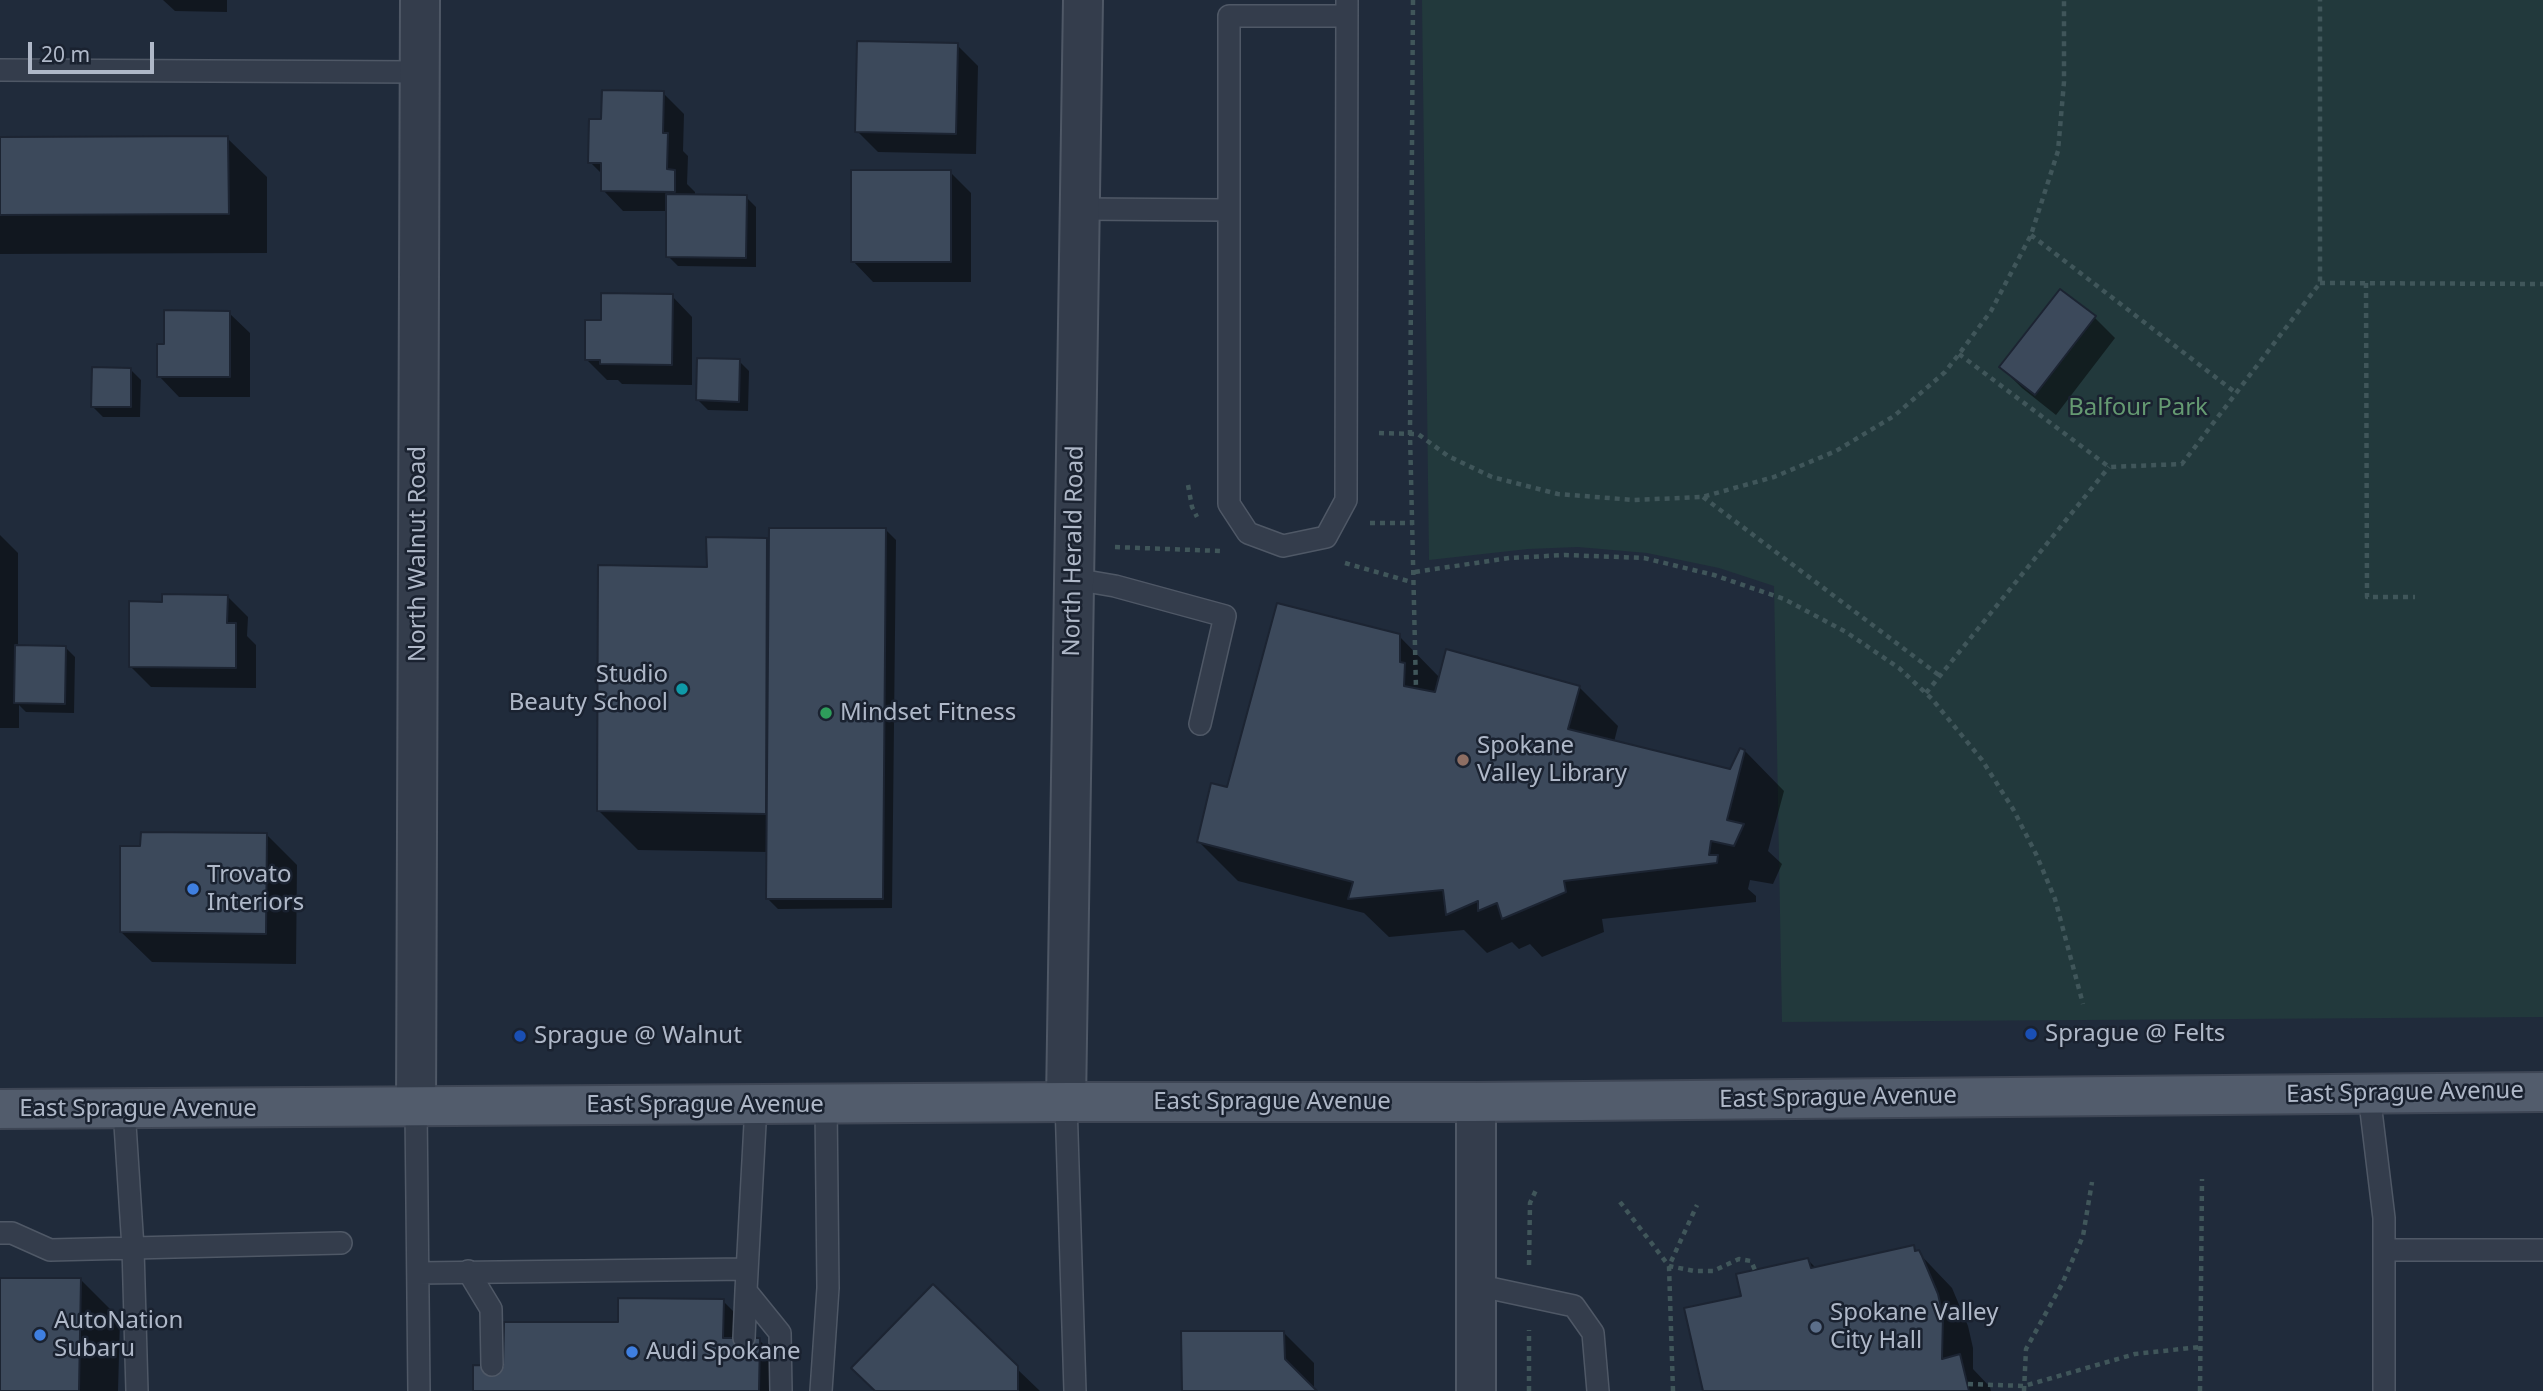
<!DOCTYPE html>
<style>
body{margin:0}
#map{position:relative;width:2543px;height:1391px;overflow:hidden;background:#202b3b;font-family:"Noto Sans",sans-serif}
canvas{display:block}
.scale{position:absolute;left:28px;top:42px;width:126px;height:32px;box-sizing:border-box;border:4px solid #afb8c8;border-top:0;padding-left:9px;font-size:21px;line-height:24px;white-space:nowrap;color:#afb8c8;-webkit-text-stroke:5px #1a2230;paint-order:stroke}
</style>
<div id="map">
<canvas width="2543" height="1391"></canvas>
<div class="scale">20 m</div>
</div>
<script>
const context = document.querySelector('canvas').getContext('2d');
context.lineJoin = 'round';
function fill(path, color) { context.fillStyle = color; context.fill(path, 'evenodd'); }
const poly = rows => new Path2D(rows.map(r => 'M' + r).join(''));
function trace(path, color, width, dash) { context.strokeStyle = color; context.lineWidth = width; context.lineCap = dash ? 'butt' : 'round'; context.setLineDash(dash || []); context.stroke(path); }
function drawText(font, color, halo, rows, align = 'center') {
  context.font = font + ' "Noto Sans",sans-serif'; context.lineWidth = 5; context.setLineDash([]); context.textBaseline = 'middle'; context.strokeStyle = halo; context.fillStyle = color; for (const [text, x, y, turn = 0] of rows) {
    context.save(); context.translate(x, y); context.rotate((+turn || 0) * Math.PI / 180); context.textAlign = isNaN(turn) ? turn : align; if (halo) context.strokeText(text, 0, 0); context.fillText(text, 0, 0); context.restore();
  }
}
const green = poly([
 [1422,0,2543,0,2543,1017,1782,1022,1774,586,1719,568,1647,553,1578,547,1528,549,1429,560]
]);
const shadow = poly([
 [163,0,227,0,227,12,175,11],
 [957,45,978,66,976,154,878,152,857,131],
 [663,93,684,114,683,151,688,156,687,184,695,192,695,196,746,197,756,207,756,267,678,266,668,256,668,211,623,211,603,190,603,175,590,162,603,120],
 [0,138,227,138,267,177,267,253,0,254],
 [950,172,971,193,971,282,873,282,853,261],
 [2060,292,2095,318,2115,338,2056,415,2022,388,2001,367],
 [672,296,692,317,692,385,622,384,618,380,607,380,586,359,602,322],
 [229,313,250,333,250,397,179,397,159,376,166,346],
 [739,361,749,371,748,411,708,410,698,400],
 [131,370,141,380,140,417,103,417,93,407],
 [886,530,896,540,892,908,778,909,768,899,769,852,638,850,599,811,708,568,767,540,770,544],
 [0,535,18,553,18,647,65,647,75,657,74,713,26,712,19,705,19,728,0,728],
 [227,596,248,617,247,636,256,645,256,688,151,687,130,666,163,603],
 [1399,636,1440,678,1579,687,1618,726,1614,742,1731,771,1745,751,1784,791,1768,851,1782,864,1773,884,1750,880,1748,889,1756,896,1756,902,1602,919,1604,932,1542,957,1530,944,1519,949,1512,942,1487,953,1464,930,1389,937,1364,913,1238,881,1199,842,1229,789],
 [267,835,297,865,296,964,152,962,121,932,142,848],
 [1913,1247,1952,1288,1968,1326,1973,1348,1973,1369,1990,1387,1991,1391,1704,1391,1743,1297,1808,1260,1817,1269],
 [0,1280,81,1280,120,1319,118,1391,0,1391],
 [723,1301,753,1331,753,1340,759,1340,790,1371,789,1391,475,1391,505,1367,619,1324],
 [1283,1332,1314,1363,1314,1391,1183,1391],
 [1016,1368,1040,1391,877,1391]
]);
const building = poly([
 [857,41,958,43,956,134,855,132,857,41],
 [602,90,664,91,663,133,668,133,667,169,675,170,675,192,601,191,601,163,588,163,589,119,601,119,602,90],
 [228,136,229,214,0,215,0,137,228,136],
 [851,170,951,170,951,262,851,262,851,170],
 [666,194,747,195,746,258,666,257,666,194],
 [2060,289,2096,316,2035,395,1999,367,2060,289],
 [601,293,673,294,672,365,600,364,600,360,585,360,585,320,601,320,601,293],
 [164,310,230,311,230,377,157,377,157,344,164,344,164,310],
 [697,358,740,359,739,402,696,400,697,358],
 [92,367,131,368,131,407,91,407,92,367],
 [769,528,886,528,883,899,766,899,769,528],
 [706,537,767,538,766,814,597,811,598,565,707,567,706,537],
 [162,594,228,595,227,623,236,623,236,668,129,667,129,601,162,602,162,594],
 [1277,603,1400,634,1400,662,1405,663,1404,686,1435,692,1446,649,1580,686,1568,729,1730,769,1740,748,1745,750,1727,820,1744,824,1734,846,1711,841,1709,855,1718,855,1717,863,1564,881,1566,892,1502,919,1497,903,1478,911,1478,901,1446,915,1443,890,1348,899,1353,882,1197,842,1211,783,1227,787,1277,603],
 [15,645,66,646,65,704,14,703,15,645],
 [141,832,267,833,266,934,120,932,120,846,140,846,141,832],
 [1914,1245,1915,1251,1919,1250,1922,1256,1938,1294,1943,1316,1942,1359,1960,1354,1969,1391,1703,1391,1684,1308,1741,1296,1736,1274,1808,1258,1811,1268,1914,1245],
 [0,1278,81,1278,79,1391,0,1391,0,1278],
 [933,1284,1018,1366,1018,1391,875,1391,851,1368,933,1284],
 [618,1298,724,1299,723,1338,760,1338,759,1391,473,1391,473,1365,503,1366,504,1322,618,1322,618,1298],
 [1181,1331,1284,1331,1285,1359,1317,1391,1182,1391,1181,1331]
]);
const path = poly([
 [1413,0,1410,434,1416,689],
 [2031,235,2236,393],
 [2320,283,2543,284],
 [2366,283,2367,597,2415,597],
 [1959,354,2109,467,2182,464,2320,283,2320,0],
 [1379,433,1418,434,1448,456,1492,477,1558,494,1634,500,1702,497,1774,477,1836,451,1894,416,1945,372,1959,354,1991,311,2031,235,2058,151,2064,82,2064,0],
 [1188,485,1192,507,1197,517],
 [1703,497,1940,676],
 [1370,523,1413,523],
 [1115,547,1221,551],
 [1345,563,1415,583],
 [1415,572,1509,558,1565,555,1644,558,1714,575,1784,599,1846,632,1899,668,1932,699,1982,760,2013,809,2036,854,2055,899,2083,1004],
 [1926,693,2109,467],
 [1620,1202,1669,1266,1694,1271,1713,1271,1739,1259,1751,1261,1755,1270],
 [1529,1265,1530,1203,1536,1190],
 [1968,1384,2024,1386,2135,1354,2200,1347],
 [1529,1391,1529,1330],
 [1673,1391,1669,1266,1697,1205],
 [2024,1391,2026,1349,2062,1284,2083,1236,2092,1182],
 [2200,1391,2202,1179]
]);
const service = poly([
 [1347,16,1229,16,1229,504,1248,533,1283,546,1326,537,1346,500,1347,0],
 [0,70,420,72],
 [1080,209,1229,210],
 [1074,579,1115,586,1225,616,1200,724],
 [2369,1094,2384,1218,2384,1391],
 [1066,1102,1075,1391],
 [756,1105,746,1291,780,1333,781,1391],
 [416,1108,419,1391],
 [124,1109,133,1248,341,1243],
 [0,1233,12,1233,50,1250,133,1248,137,1391],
 [2384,1250,2543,1250],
 [468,1271,491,1309,492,1365],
 [418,1273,747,1269],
 [1476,1285,1574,1306,1593,1333,1598,1391],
 [744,1338,746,1291],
 [821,1391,828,1288,826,1104]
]);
const minor = poly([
 [1066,1102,1083,0],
 [416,1108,420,0],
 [1476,1391,1476,1102]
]);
const primary = poly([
 [0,1109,1066,1102,1476,1102,2543,1092]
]);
const markers = [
 [682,689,7,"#0f9aa8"],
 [826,713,7,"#2e9e5b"],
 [1463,760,7,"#8d6e63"],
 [193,889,7,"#3f7fe0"],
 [2031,1034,7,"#1a4fb4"],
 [520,1036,7,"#1a4fb4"],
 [1816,1327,7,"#5c6f8a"],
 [40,1335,7,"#3f7fe0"],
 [632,1352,7,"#3f7fe0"]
];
const parkNames = [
 ["Balfour Park",2138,408]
];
const streetNames = [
 ["North Herald Road",1074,551,-89],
 ["North Walnut Road",418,554,-90],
 ["East Sprague Avenue",2405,1093,-1],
 ["East Sprague Avenue",1838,1098,-1],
 ["East Sprague Avenue",1272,1102],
 ["East Sprague Avenue",705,1105],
 ["East Sprague Avenue",138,1109]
];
const poiNames = [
 ["Studio",668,675,"right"],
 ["Beauty School",668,703,"right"],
 ["Mindset Fitness",840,713],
 ["Spokane",1477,746],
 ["Valley Library",1477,774],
 ["Trovato",207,875],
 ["Interiors",207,903],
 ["Sprague @ Felts",2045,1034],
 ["Sprague @ Walnut",534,1036],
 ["Spokane Valley",1830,1313],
 ["City Hall",1830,1341],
 ["AutoNation",54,1321],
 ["Subaru",54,1349],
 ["Audi Spokane",646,1352]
];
fill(green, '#22393c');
fill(shadow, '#0007');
fill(building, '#3c495b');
trace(building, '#1c2432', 2);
trace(service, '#4f5866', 24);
trace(minor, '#4f5866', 42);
trace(primary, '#3e4655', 42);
trace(path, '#40565a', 4.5, [5, 5]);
trace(service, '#343d4c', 21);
trace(minor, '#343d4c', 38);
trace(primary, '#525c6c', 38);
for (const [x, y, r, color] of markers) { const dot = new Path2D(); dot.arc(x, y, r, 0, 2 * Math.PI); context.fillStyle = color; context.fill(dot); trace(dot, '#1a2230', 2.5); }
drawText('24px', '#659a72', '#1a2230', parkNames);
drawText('24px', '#afb8c8', '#1a2230', streetNames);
drawText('24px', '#afb8c8', '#1a2230', poiNames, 'left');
</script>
